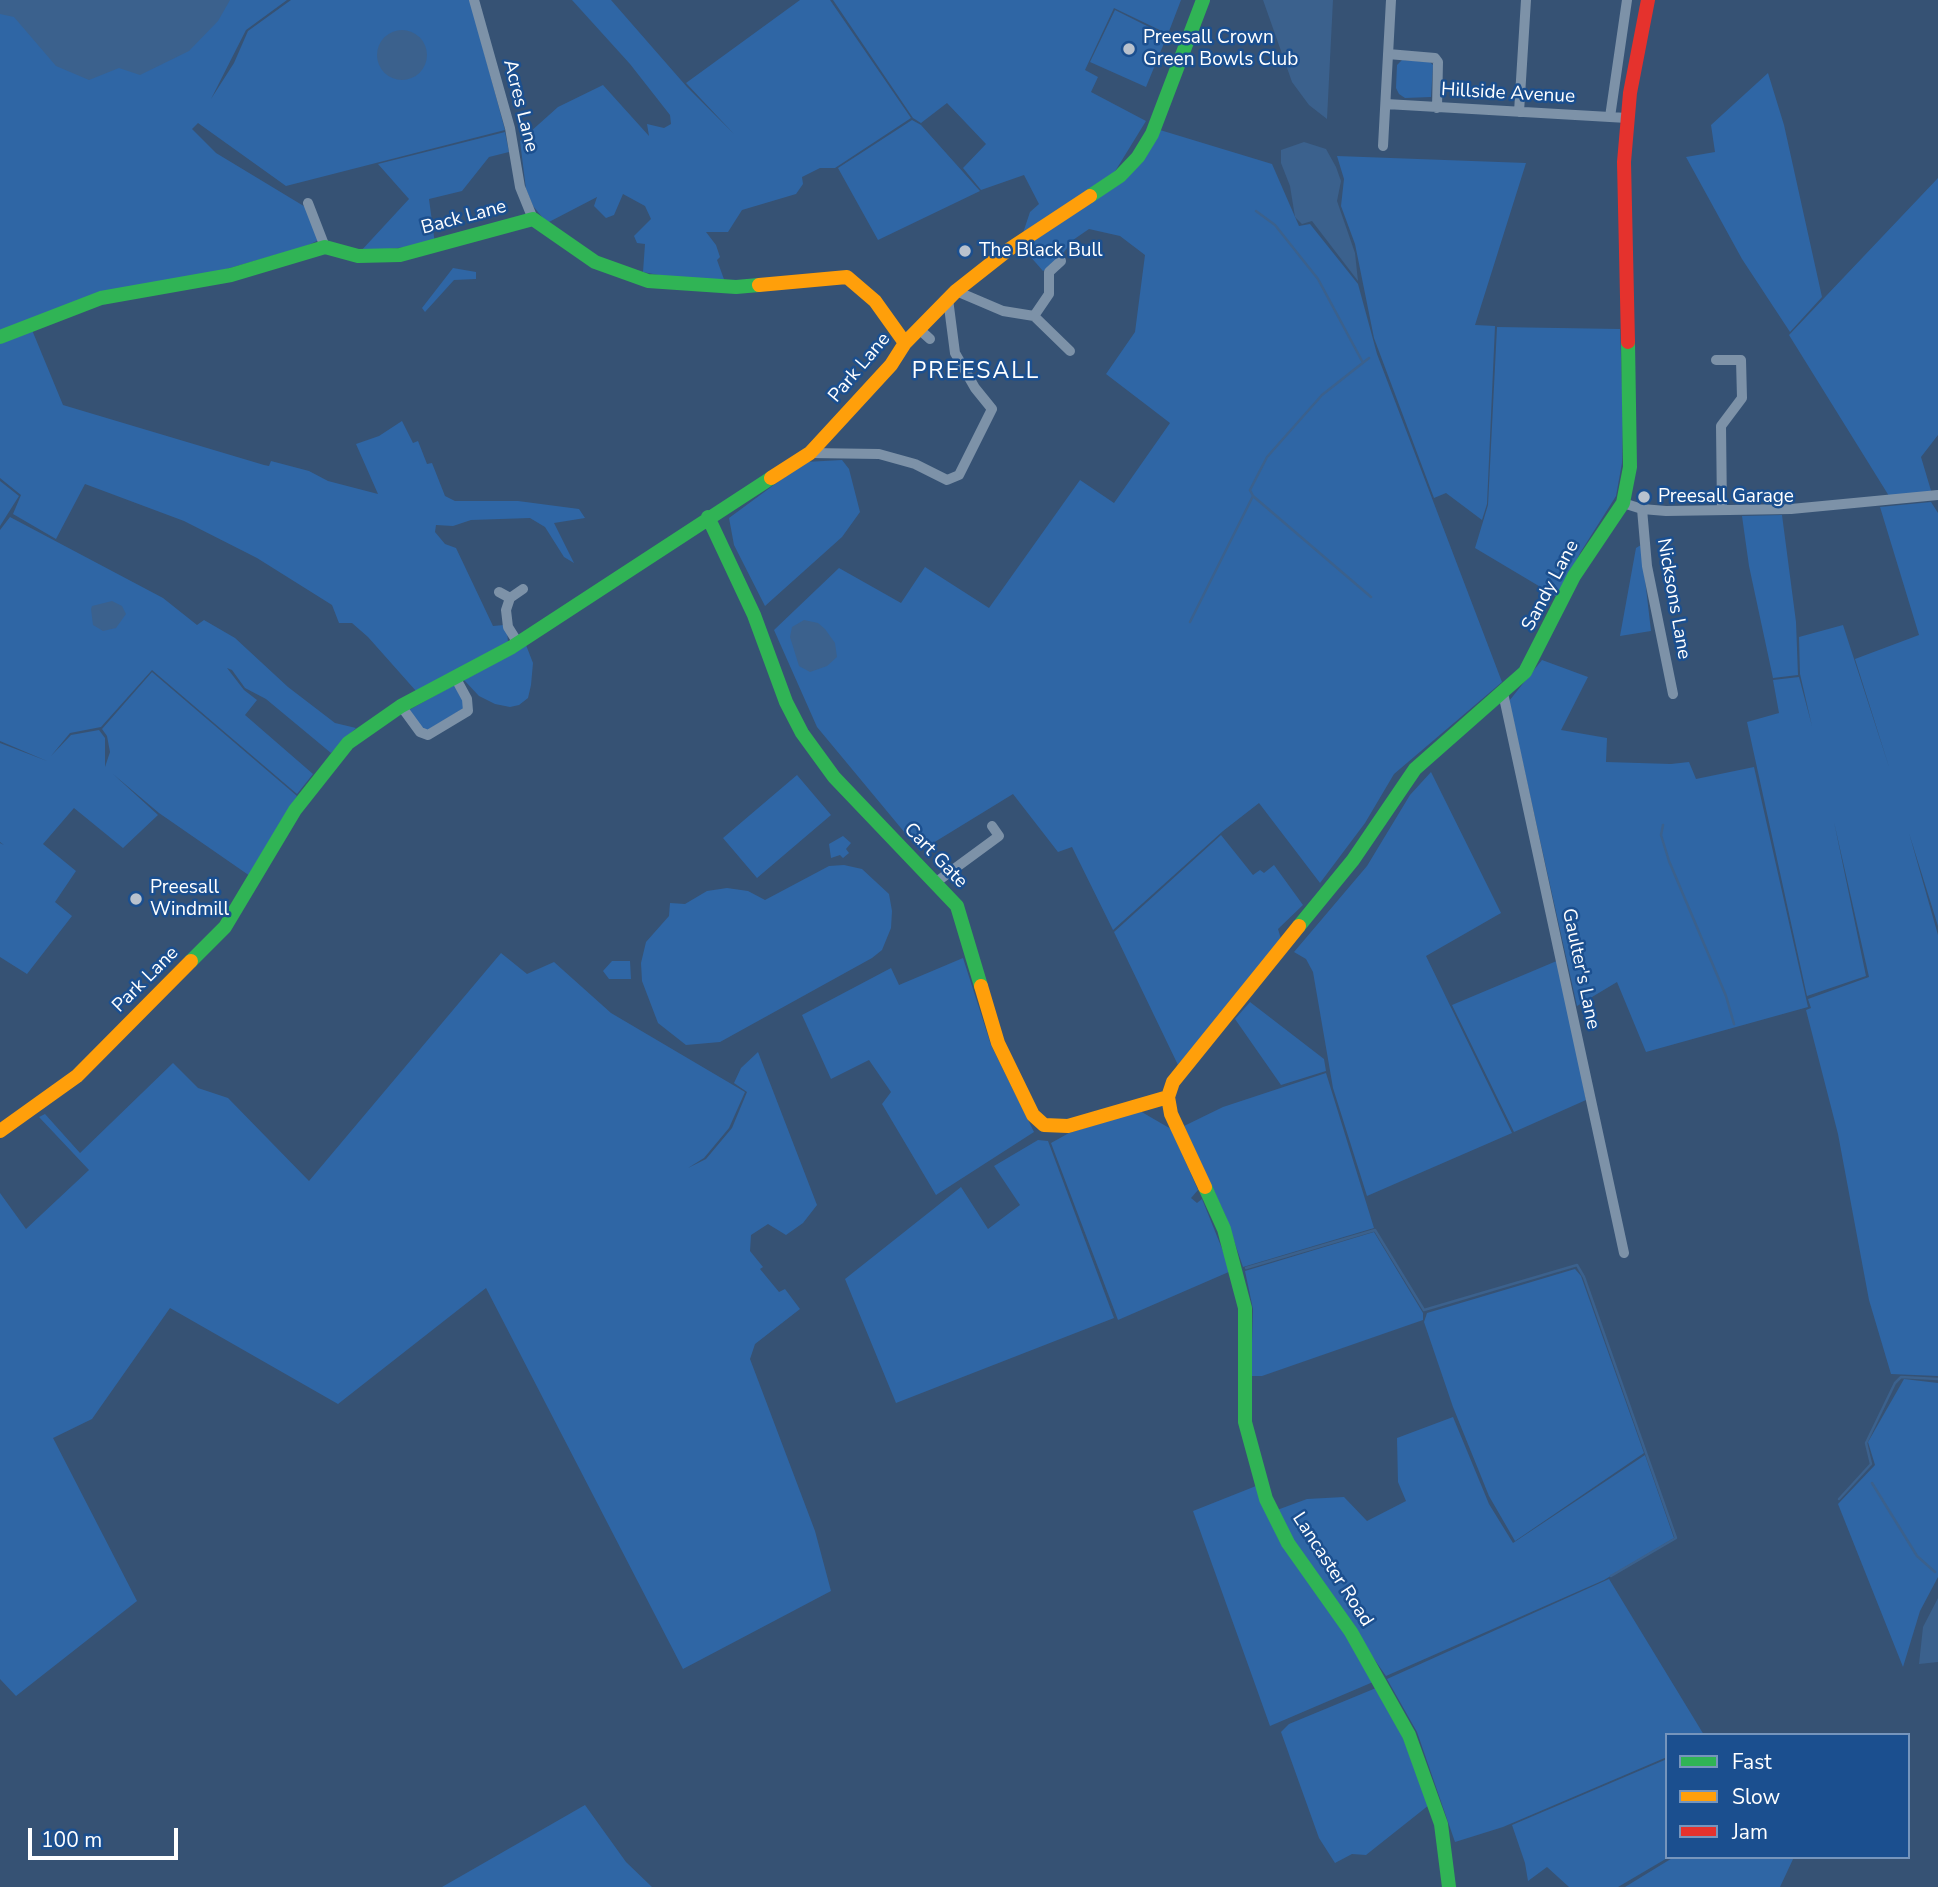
<!DOCTYPE html>
<style>
body{margin:0}
#map{position:relative;width:1938px;height:1887px;overflow:hidden;background:#365274;font-family:"Nunito Sans",sans-serif}
canvas{display:block}
.legend{position:absolute;left:1665px;top:1733px;width:245px;height:126px;box-sizing:border-box;background:#1b4f8f;border:2px solid #7695bc;margin:0;padding:9px 12px;list-style:none;font-size:21px;color:#fff}
.legend li{display:flex;align-items:center;gap:14px;height:35px}
.legend b{width:35px;border:2px solid #7695bc}
.scale{position:absolute;left:28px;top:1828px;width:150px;height:32px;box-sizing:border-box;border:4px solid #fff;border-top:0;padding-left:9px;font-size:21px;line-height:24px;white-space:nowrap;color:#fff;-webkit-text-stroke:5px #1b4f8f;paint-order:stroke}
</style>
<div id="map">
<canvas width="1938" height="1887"></canvas>
<ul class="legend">
<li><b style="height:9px;background:#30b455"></b>Fast</li>
<li><b style="height:9px;background:#ff9f0a"></b>Slow</li>
<li><b style="height:9px;background:#e5322d"></b>Jam</li>
</ul>
<div class="scale">100 m</div>
</div>
<script>
const context = document.querySelector('canvas').getContext('2d');
context.lineJoin = 'round';
function fill(path, color) { context.fillStyle = color; context.fill(path, 'evenodd'); }
const poly = rows => new Path2D(rows.map(r => 'M' + r).join(''));
function trace(path, color, width, dash) { context.strokeStyle = color; context.lineWidth = width; context.lineCap = dash ? 'butt' : 'round'; context.setLineDash(dash || []); context.stroke(path); }
function drawText(font, color, halo, rows, align = 'center') {
  context.font = font + ' "Nunito Sans",sans-serif'; context.lineWidth = 5; context.setLineDash([]); context.textBaseline = 'middle'; context.strokeStyle = halo; context.fillStyle = color; for (const [text, x, y, turn = 0] of rows) {
    context.save(); context.translate(x, y); context.rotate((+turn || 0) * Math.PI / 180); context.textAlign = isNaN(turn) ? turn : align; if (halo) context.strokeText(text, 0, 0); context.fillText(text, 0, 0); context.restore();
  }
}
const green = poly([
 [0,0,287,0,246,30,211,99,234,63,248,31,291,0,470,0,505,130,286,186,198,123,192,129,216,153,307,208,319,240,304,247,0,333],
 [572,0,611,0,687,87,734,134,686,83,800,0,830,0,911,118,835,168,820,168,802,177,803,184,796,194,742,210,728,232,706,232,716,245,720,257,717,260,725,282,679,279,643,272,645,244,637,243,634,236,651,219,645,206,623,194,614,215,606,218,594,206,597,197,547,223,533,206,526,189,520,141,558,107,603,85,649,136,647,124,664,128,671,124,670,115,630,64],
 [833,0,1181,0,1168,34,1114,8,1085,70,1098,77,1091,92,1146,121,1114,173,1023,233,1030,212,1039,204,1024,175,981,190,963,168,986,144,947,103,921,123,913,118],
 [1115,10,1167,36,1146,87,1090,62],
 [1402,60,1430,62,1433,65,1431,97,1405,98,1399,94,1396,88,1397,65],
 [1768,73,1784,125,1822,297,1790,332,1742,259,1686,157,1715,152,1711,125],
 [912,120,921,125,980,191,878,240,838,168],
 [1160,130,1272,164,1299,226,1310,224,1358,284,1377,354,1502,682,1394,774,1365,823,1320,883,1259,803,1223,831,1113,930,1072,847,1058,852,1013,794,920,851,817,727,774,630,839,568,901,603,925,567,989,608,1080,480,1114,503,1170,423,1106,374,1135,332,1145,255,1120,236,1089,229,1073,240,1055,264,1043,271,1022,247,1083,207],
 [505,132,509,152,489,157,462,191,429,199,435,244,360,252,409,199,378,164],
 [1337,156,1526,163,1475,325,1495,326,1487,504,1482,520,1446,493,1434,498,1374,338,1355,244,1341,206,1344,179],
 [1938,178,1938,435,1921,457,1932,494,1889,496,1789,335],
 [453,268,476,272,476,279,454,280,425,312,422,308],
 [1497,327,1620,329,1623,416,1622,463,1616,496,1580,553,1559,598,1475,548,1488,505],
 [32,330,63,405,264,465,269,466,271,461,309,471,328,481,378,494,356,444,379,436,402,421,413,443,418,441,427,464,432,463,445,496,455,501,518,501,579,509,585,518,554,523,574,563,564,557,545,527,530,518,471,520,453,526,436,525,435,532,445,544,456,548,493,626,504,625,507,629,508,643,416,691,368,637,352,623,339,623,332,605,257,558,184,521,85,484,56,539,13,514,21,495,0,478,0,341],
 [842,460,849,469,860,512,842,537,765,606,734,545,729,518,805,462],
 [0,481,19,496,0,526],
 [1931,502,1938,513,1938,926,1909,833,1938,935,1938,1376,1891,1374,1869,1300,1838,1134,1806,1010,1811,1008,1808,999,1869,977,1834,822,1866,976,1807,996,1747,722,1779,713,1773,680,1799,677,1812,726,1800,674,1799,637,1843,625,1890,770,1855,659,1919,635,1880,507],
 [1782,515,1796,622,1798,675,1773,678,1749,566,1742,516],
 [10,517,163,598,197,625,204,620,235,638,288,687,335,723,356,728,331,753,266,699,245,688,232,670,227,668,244,690,257,700,245,715,313,774,297,794,152,670,101,727,70,733,51,756,71,735,99,730,105,738,105,767,110,752,107,736,102,729,152,672,297,796,250,876,159,813,113,774,158,815,123,848,74,808,43,844,76,871,55,902,72,916,27,974,0,957,0,843,4,845,0,842,0,743,47,761,0,741,0,530],
 [1641,545,1651,631,1620,636,1636,548],
 [526,645,533,663,531,685,528,698,519,705,510,707,495,704,479,696,464,680],
 [1542,660,1588,677,1561,730,1607,738,1606,762,1671,764,1689,762,1696,779,1754,767,1808,1007,1646,1052,1617,982,1577,1006,1509,701],
 [454,685,463,700,464,708,426,731,421,727,409,710],
 [1431,772,1501,913,1426,956,1512,1133,1367,1196,1333,1088,1313,972,1306,959,1294,952,1367,866,1410,795],
 [797,775,831,815,757,878,723,838],
 [1221,835,1253,875,1260,870,1264,873,1274,865,1303,905,1278,929,1282,942,1178,1065,1114,932],
 [843,836,851,843,846,849,849,853,843,858,840,855,831,858,829,844],
 [844,865,862,869,889,894,892,911,891,928,882,950,872,958,720,1042,686,1045,658,1023,642,981,641,963,646,942,669,916,670,903,685,904,707,891,727,888,748,891,765,900,829,866],
 [501,953,527,974,554,962,611,1013,745,1092,729,1128,704,1158,688,1168,706,1159,732,1128,747,1092,734,1083,741,1068,758,1052,817,1205,803,1223,786,1235,768,1224,751,1235,750,1251,763,1267,760,1269,779,1292,785,1289,800,1309,755,1344,750,1359,815,1531,831,1591,683,1669,486,1288,338,1404,170,1308,92,1419,53,1438,137,1601,16,1696,0,1679,0,1193,26,1229,89,1170,39,1117,45,1114,80,1153,173,1063,198,1088,228,1098,309,1181],
 [963,958,991,1045,1034,1132,936,1195,882,1104,891,1092,869,1060,831,1079,802,1015,891,968,899,985],
 [1559,960,1586,1100,1514,1132,1452,1005],
 [612,961,630,961,631,979,609,979,603,971],
 [1250,1002,1324,1059,1326,1071,1281,1085,1235,1019],
 [1326,1073,1374,1228,1243,1267,1226,1217,1184,1126,1223,1107],
 [1140,1111,1171,1129,1198,1190,1191,1198,1197,1203,1202,1199,1231,1271,1118,1320,1051,1143,1069,1133],
 [1038,1140,1048,1141,1114,1318,896,1403,845,1279,961,1187,988,1229,1020,1205,994,1166],
 [1374,1232,1423,1313,1423,1320,1262,1376,1251,1376,1253,1309,1245,1271],
 [1575,1269,1581,1276,1644,1453,1515,1541,1489,1496,1453,1407,1424,1322,1427,1313],
 [1904,1379,1938,1383,1938,1577,1920,1611,1903,1667,1838,1504,1875,1465,1868,1442],
 [1453,1417,1489,1504,1513,1543,1645,1455,1674,1538,1604,1580,1386,1676,1303,1557,1277,1510,1307,1499,1344,1497,1367,1521,1406,1501,1398,1482,1397,1438],
 [1256,1486,1278,1538,1349,1640,1373,1682,1270,1726,1193,1511],
 [1609,1579,1704,1735,1667,1735,1667,1757,1503,1827,1455,1842,1417,1732,1387,1679],
 [1376,1688,1398,1725,1429,1805,1366,1855,1352,1854,1335,1863,1319,1838,1281,1732,1289,1724],
 [1667,1759,1669,1857,1618,1887,1569,1887,1547,1867,1528,1881,1525,1863,1512,1825],
 [585,1805,626,1862,652,1887,442,1887],
 [1674,1857,1794,1857,1780,1887,1625,1887]
]);
const water = poly([
 [0,0,230,0,218,21,189,51,140,75,119,68,89,80,56,66,14,17,0,14],
 [1263,0,1333,0,1327,119,1309,105,1292,82],
 '377 55a25 25 0 1 1 50 0a25 25 0 1 1-50 0Z',
 [1304,142,1326,149,1336,167,1341,181,1337,201,1355,253,1358,281,1312,221,1302,224,1295,217,1290,186,1281,163,1281,150],
 [112,601,122,606,126,614,116,628,103,631,93,625,91,609,92,606],
 [804,620,818,623,825,629,835,643,837,657,827,666,810,672,799,666,790,637,792,627],
 [1938,1598,1938,1662,1919,1664,1923,1627]
]);
const stream = poly([
 [1256,211,1275,225,1318,279,1362,361],
 [1253,496,1371,597],
 [1190,622,1253,496,1250,490,1267,457,1322,395,1369,358],
 [1663,825,1661,835,1669,861,1726,996,1734,1024],
 [1246,1268,1375,1230,1424,1310,1577,1265,1584,1277,1676,1538,1611,1576],
 [1872,1483,1917,1556,1935,1572],
 [1839,1499,1871,1464,1866,1443,1895,1383,1901,1377,1938,1379]
]);
const street = poly([
 [474,0,510,128,520,187,533,219],
 [1388,54,1435,58,1438,62,1437,108],
 [1386,104,1627,118],
 [1519,112,1526,0],
 [1610,117,1627,0],
 [1383,146,1391,0],
 [308,203,325,247],
 [956,291,1003,311,1034,316,1070,351],
 [1034,316,1049,294,1049,272,1061,261],
 [919,329,930,339],
 [1716,360,1741,360,1742,398,1721,426,1722,510],
 [810,453,879,454,915,464,947,480,959,475,992,409,975,388,955,353,948,299],
 [1623,503,1642,509,1666,511,1791,509,1938,495],
 [1642,509,1647,566,1673,694],
 [499,592,510,598],
 [518,643,508,627,506,610,510,598,523,589],
 [1503,693,1624,1253],
 [401,706,420,732,428,735,468,711,467,699,455,677],
 [935,883,999,836,992,826]
]);
const fast = poly([
 [1090,196,1120,176,1138,157,1152,134,1203,0],
 [0,337,101,298,231,275,325,247,358,256,400,255,533,219,595,262,648,281,736,287,759,285],
 [708,517,754,615,786,702,802,733,834,777,957,906,981,986],
 [1299,926,1353,860,1415,769,1525,672,1574,576,1623,503,1630,467,1628,342],
 [191,961,225,927,295,810,348,743,401,706,512,647,771,478],
 [1205,1187,1224,1229,1245,1308,1245,1422,1266,1499,1288,1543,1351,1632,1409,1735,1441,1824,1449,1887]
]);
const slow = poly([
 [759,285,847,277,875,301,905,343],
 [771,478,810,453,891,365,905,343,956,291,1008,250,1090,196],
 [981,986,998,1043,1033,1115,1044,1125,1068,1126,1168,1097],
 [0,1131,77,1076,191,961],
 [1205,1187,1171,1114,1168,1097,1173,1082,1299,926]
]);
const jam = poly([
 [1628,342,1624,162,1630,93,1648,0]
]);
const markers = [
 [1129,49,7,"#b9c2ce"],
 [965,251,7,"#b9c2ce"],
 [1644,497,7,"#b9c2ce"],
 [136,899,7,"#b9c2ce"]
];
const poiNames = [
 ["Preesall Crown",1143,38],
 ["Green Bowls Club",1143,60],
 ["The Black Bull",979,251],
 ["Preesall Garage",1658,497],
 ["Preesall",150,888],
 ["Windmill",150,910]
];
const streetNames = [
 ["Hillside Avenue",1508,94,3],
 ["Acres Lane",520,106,76],
 ["Back Lane",464,218,-15],
 ["Park Lane",860,368,-50],
 ["Sandy Lane",1551,586,-62],
 ["Nicksons Lane",1673,599,80],
 ["Cart Gate",935,856,46],
 ["Gaulter's Lane",1580,969,78],
 ["Park Lane",146,980,-45],
 ["Lancaster Road",1332,1570,57]
];
const quarterNames = [
 ["PREESALL",976,372]
];
fill(green, '#2f66a5');
fill(water, '#3b618d');
trace(stream, '#3b618d', 2.5);
trace(street, '#7d92a8', 10);
trace(fast, '#30b455', 14);
trace(slow, '#ff9f0a', 14);
trace(jam, '#e5322d', 14);
for (const [x, y, r, color] of markers) { const dot = new Path2D(); dot.arc(x, y, r, 0, 2 * Math.PI); context.fillStyle = color; context.fill(dot); trace(dot, '#1b4f8f', 2.5); }
drawText('19px', '#fff', '#1b4f8f', poiNames, 'left');
drawText('19px', '#fff', '#1b4f8f', streetNames);
context.letterSpacing = '2px';
drawText('23px', '#fff', '#1b4f8f', quarterNames);
context.letterSpacing = '0px';
</script>
